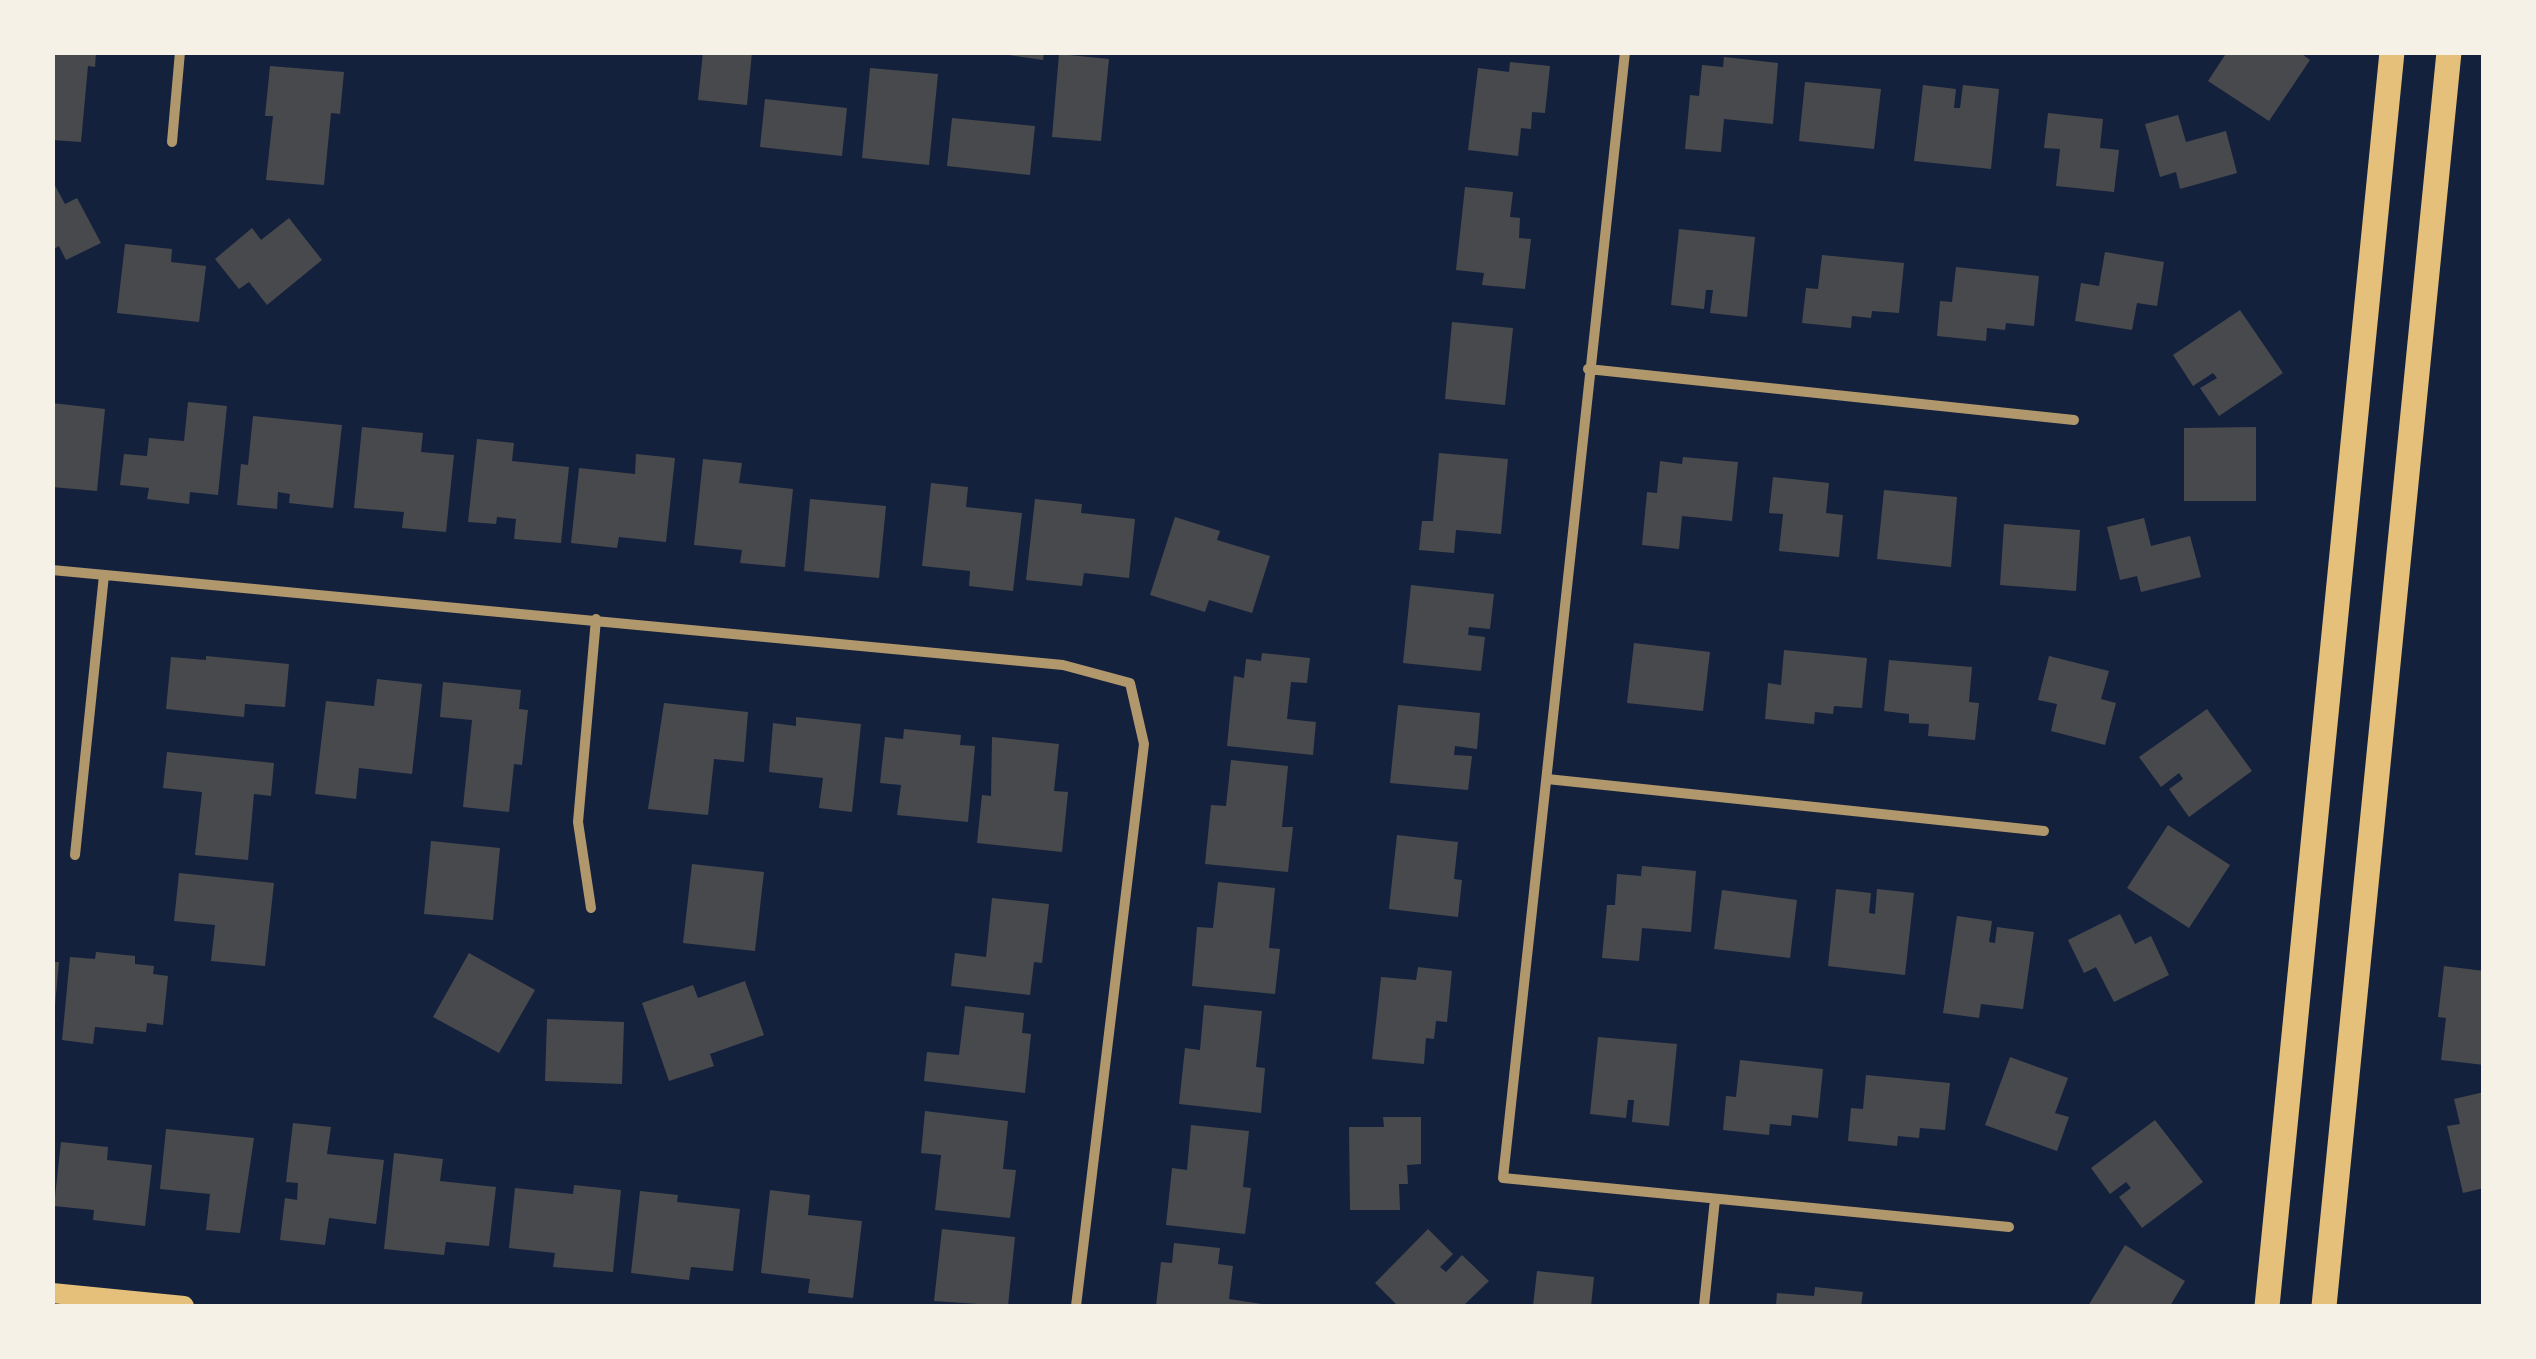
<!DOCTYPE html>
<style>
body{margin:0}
#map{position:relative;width:2536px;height:1359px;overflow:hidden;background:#14213d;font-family:Rubik,sans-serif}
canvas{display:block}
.frame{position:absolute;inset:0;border:55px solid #f6f1e7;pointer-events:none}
</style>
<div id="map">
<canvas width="2536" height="1359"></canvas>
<div class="frame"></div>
</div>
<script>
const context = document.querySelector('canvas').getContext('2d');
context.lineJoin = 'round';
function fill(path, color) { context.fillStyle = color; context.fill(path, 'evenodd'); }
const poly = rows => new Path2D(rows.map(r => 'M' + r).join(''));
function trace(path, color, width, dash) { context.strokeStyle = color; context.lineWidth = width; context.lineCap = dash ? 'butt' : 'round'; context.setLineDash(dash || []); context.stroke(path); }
const building = poly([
 [52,52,96,52,95,67,88,66,81,142,52,140],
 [703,52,752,52,747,105,698,100],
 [988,52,1044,52,1043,60],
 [2227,52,2299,52,2310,60,2269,121,2208,81],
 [1059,54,1109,59,1101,141,1052,137],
 [1724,57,1778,63,1773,124,1724,119,1721,152,1685,149,1690,95,1699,96,1702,65,1723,67],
 [1510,62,1550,66,1545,113,1532,112,1531,129,1521,128,1518,156,1468,150,1478,68,1509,72],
 [270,66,344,72,340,114,331,113,324,185,266,180,273,116,265,116],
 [870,68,938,74,929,165,862,158],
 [1805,82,1881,89,1874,149,1799,141],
 [1923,85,1956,89,1954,108,1960,108,1963,85,1999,89,1991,169,1914,161],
 [765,99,847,108,842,156,760,147],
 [2048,113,2103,119,2100,148,2119,150,2114,192,2056,186,2060,149,2044,148],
 [2178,115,2186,142,2226,131,2237,173,2180,189,2176,172,2160,177,2145,124],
 [952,118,1035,126,1030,175,947,166],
 [52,180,65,204,77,198,101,243,66,260,59,246,52,250],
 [1465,187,1513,192,1510,217,1520,218,1519,238,1531,239,1525,289,1482,285,1484,273,1456,270],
 [289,218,322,260,267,305,249,282,239,289,215,259,252,228,261,240],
 [1679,229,1755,237,1747,317,1710,313,1713,290,1706,290,1704,309,1671,305],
 [125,244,172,249,171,262,206,266,199,322,117,313],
 [2105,252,2164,262,2157,306,2137,303,2132,330,2075,321,2081,283,2099,286],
 [1822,255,1904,263,1899,313,1872,311,1871,318,1852,316,1851,328,1802,323,1806,288,1818,289],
 [1956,267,2039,276,2034,326,2006,323,2005,330,1987,328,1986,341,1937,336,1940,301,1952,302],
 [2240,310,2283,373,2219,416,2200,388,2217,378,2213,373,2193,386,2173,355],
 [1452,322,1513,328,1505,405,1445,399],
 [188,402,227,406,218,495,190,492,189,504,147,499,149,488,120,485,124,454,147,456,149,438,184,441],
 [52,403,105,409,97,491,52,487],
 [253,416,342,425,333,508,289,503,290,494,278,492,277,509,237,505,241,464,248,465],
 [362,427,423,433,421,452,454,455,446,532,402,528,404,512,354,508],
 [2256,427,2256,501,2184,501,2184,428],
 [477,439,514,443,512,461,569,467,561,543,514,539,516,519,497,517,496,524,468,522],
 [1439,453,1508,459,1501,534,1456,530,1454,553,1419,550,1422,521,1433,521],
 [636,454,675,458,666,542,619,537,617,548,571,543,579,468,635,474],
 [1683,457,1738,462,1732,521,1682,516,1679,549,1642,545,1647,492,1657,493,1660,461,1682,464],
 [703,459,742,463,739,483,793,489,785,567,740,563,742,550,694,545],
 [1773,477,1829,483,1826,513,1843,515,1839,557,1779,551,1783,514,1769,513],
 [931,483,968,487,966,507,1022,513,1013,591,969,586,970,571,922,566],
 [1884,490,1957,497,1951,567,1877,559],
 [810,499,886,506,879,578,804,571],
 [1035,499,1082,504,1081,513,1135,519,1129,578,1084,573,1082,586,1026,580],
 [1175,517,1220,531,1217,540,1270,556,1252,613,1209,600,1205,612,1150,595],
 [2144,518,2151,546,2190,536,2201,577,2141,592,2137,576,2120,580,2107,527],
 [2004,524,2080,530,2076,591,2000,585],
 [1411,585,1494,594,1490,629,1469,627,1468,635,1485,637,1481,671,1403,663],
 [1634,643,1710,652,1703,711,1627,703],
 [1784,650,1867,658,1862,708,1834,706,1833,714,1815,712,1814,724,1765,719,1768,683,1781,685],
 [1262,653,1310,658,1307,683,1291,682,1287,719,1316,722,1313,755,1227,746,1234,676,1244,678,1246,659,1261,661],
 [206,656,289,664,285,707,245,704,244,717,166,709,171,657,206,660],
 [2049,656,2109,671,2101,699,2116,703,2105,745,2051,731,2057,704,2038,700],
 [1889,660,1972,667,1969,702,1979,703,1975,740,1928,736,1929,724,1909,723,1909,714,1884,711],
 [377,679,422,684,412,774,359,768,356,799,315,794,326,701,374,706],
 [443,682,521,690,519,709,528,710,522,765,514,764,509,812,463,807,472,720,440,717],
 [664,703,748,712,744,762,714,759,708,815,648,809],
 [1398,705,1480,713,1477,749,1455,746,1454,755,1472,756,1468,790,1390,783],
 [2207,709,2252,771,2189,817,2169,789,2183,779,2179,773,2161,787,2139,757],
 [796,717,861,724,852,812,819,808,823,778,769,772,773,723,796,726],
 [904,729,961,735,960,745,975,746,968,822,897,815,901,785,880,783,885,737,903,739],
 [992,737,1059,744,1054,791,1068,792,1062,852,977,843,982,795,991,796],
 [167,752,274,763,271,796,254,794,248,860,195,855,202,792,163,788],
 [1231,760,1288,766,1282,827,1293,827,1288,872,1205,864,1211,805,1226,806],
 [2168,825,2230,865,2189,928,2127,888],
 [1397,835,1458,842,1454,879,1462,880,1458,917,1389,909],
 [431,841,500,848,493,920,424,914],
 [692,864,764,872,755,951,683,943],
 [1642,866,1696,871,1691,932,1642,928,1639,961,1602,958,1607,905,1615,905,1617,874,1641,876],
 [179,873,274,883,265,966,211,961,215,925,174,921],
 [1218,882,1275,888,1269,948,1280,949,1275,994,1192,986,1197,927,1213,928],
 [1836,889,1871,893,1869,913,1875,914,1877,889,1914,893,1905,975,1828,966],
 [1722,890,1797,900,1790,958,1714,949],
 [992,898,1049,904,1042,963,1034,962,1030,995,951,986,955,953,986,957],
 [2120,914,2135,944,2151,936,2169,975,2114,1002,2096,967,2084,973,2068,940],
 [1957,916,1992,921,1989,942,1995,943,1997,927,2034,932,2023,1009,1981,1004,1979,1018,1943,1013],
 [96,952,135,956,135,964,154,966,153,974,168,976,163,1025,147,1023,146,1032,95,1027,93,1044,62,1040,70,957,95,959],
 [469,953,535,990,499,1053,433,1017],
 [52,962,59,962,55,1005,52,1005],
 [2444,966,2484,971,2484,1065,2441,1060,2446,1018,2438,1017],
 [1418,967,1452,971,1447,1022,1436,1021,1434,1039,1426,1038,1424,1064,1372,1059,1381,977,1416,980],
 [745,981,764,1035,710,1054,714,1066,669,1081,642,1003,693,985,698,998],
 [1204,1005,1262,1011,1256,1067,1265,1068,1261,1113,1179,1104,1185,1048,1200,1050],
 [965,1006,1024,1013,1022,1033,1031,1034,1025,1093,924,1081,927,1052,959,1055],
 [547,1019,624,1022,622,1084,545,1081],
 [1598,1037,1677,1044,1669,1126,1632,1122,1634,1100,1628,1100,1626,1118,1590,1114],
 [2010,1057,2068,1078,2055,1113,2069,1117,2057,1151,1985,1125],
 [1740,1060,1823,1069,1818,1118,1792,1115,1791,1126,1770,1124,1769,1135,1723,1130,1726,1096,1736,1097],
 [1866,1075,1950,1083,1945,1130,1920,1128,1919,1138,1898,1136,1897,1146,1848,1141,1851,1108,1863,1109],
 [2484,1092,2484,1188,2463,1193,2447,1126,2460,1124,2454,1099],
 [925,1111,1008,1121,1003,1169,1016,1170,1010,1218,935,1210,941,1155,921,1153],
 [1383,1117,1421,1117,1421,1164,1407,1165,1408,1184,1399,1184,1400,1210,1350,1210,1349,1127,1384,1127],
 [2155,1120,2203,1182,2142,1228,2119,1197,2131,1188,2126,1182,2110,1194,2091,1168],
 [293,1123,331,1127,327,1154,384,1160,376,1224,329,1218,325,1245,280,1240,285,1198,297,1200,298,1183,286,1182],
 [1191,1125,1249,1131,1243,1187,1251,1188,1245,1234,1166,1225,1172,1168,1187,1170],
 [166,1129,254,1138,240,1233,206,1230,210,1194,160,1189],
 [61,1142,108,1147,107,1160,152,1165,145,1226,93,1220,94,1210,54,1206],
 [394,1153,443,1159,440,1181,496,1187,489,1246,446,1242,444,1255,384,1249],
 [574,1185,621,1190,613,1272,553,1267,555,1253,509,1248,515,1188,573,1194],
 [770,1190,810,1195,808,1215,862,1221,853,1298,808,1293,810,1279,761,1273],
 [640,1191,678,1195,677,1202,740,1209,733,1271,691,1267,689,1280,631,1273],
 [942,1229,1015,1237,1008,1306,934,1301],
 [1428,1229,1453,1254,1440,1267,1446,1272,1462,1255,1489,1281,1463,1306,1398,1306,1375,1283],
 [1174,1243,1220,1248,1218,1264,1233,1266,1229,1299,1275,1306,1156,1306,1161,1262,1172,1263],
 [2125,1245,2185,1281,2170,1306,2088,1306],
 [1537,1271,1594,1277,1591,1306,1533,1306],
 [1815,1287,1863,1292,1861,1306,1776,1306,1777,1293,1814,1296]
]);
const minor = poly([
 [1625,52,1503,1178,2009,1227],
 [172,142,180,52],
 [1588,369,2074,420],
 [52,570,1063,665,1130,683,1144,744,1076,1306],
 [1547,779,2044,831],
 [75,855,104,575],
 [591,908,578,822,596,619],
 [1704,1306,1715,1199]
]);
const secondary = poly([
 [52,1293,184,1306]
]);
const primary = poly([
 [2267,1306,2392,52],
 [2324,1306,2449,52]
]);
fill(building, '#48494c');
trace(minor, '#b1986c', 10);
trace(secondary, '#e5c07b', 20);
trace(primary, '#e5c07b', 25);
</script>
